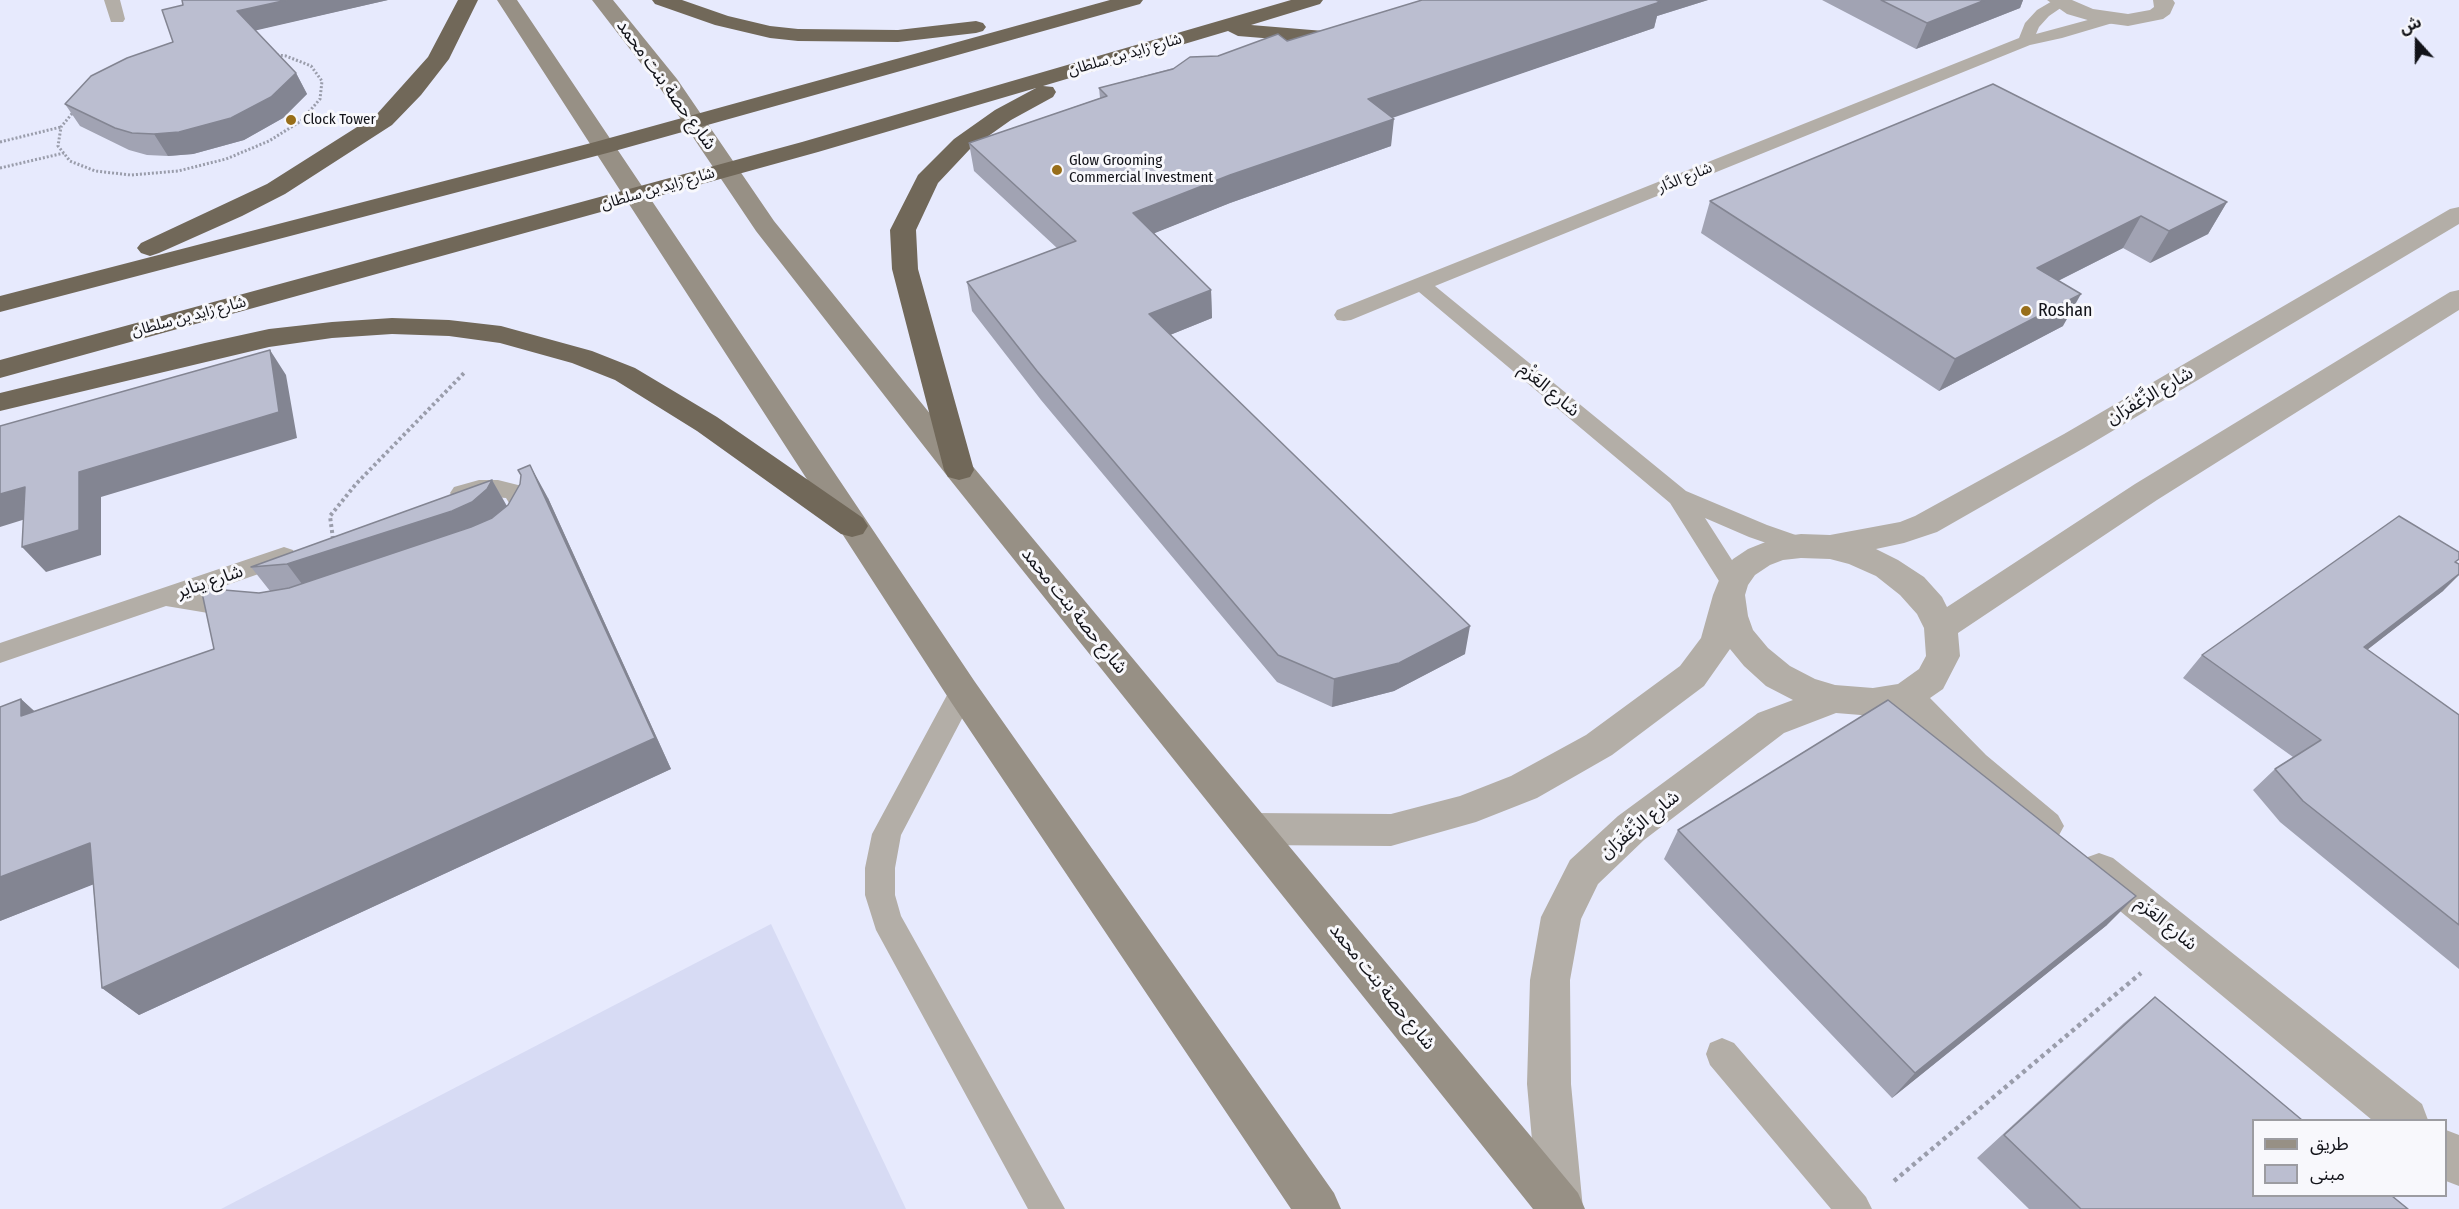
<!DOCTYPE html>
<meta charset="utf-8">
<style>
body{margin:0}
#map{position:relative;width:2459px;height:1209px;overflow:hidden;background:#e7eafd;font-family:"Fira Sans Condensed","Noto Sans Arabic",sans-serif}
canvas{display:block}
.legend{position:absolute;left:2252px;top:1119px;width:195px;height:78px;box-sizing:border-box;background:#f8f8fc;border:2px solid #9c9ca1;margin:0;padding:8px 10px;list-style:none;font-size:18px;color:#121319}
.legend li{display:flex;align-items:center;gap:12px;height:30px}
.legend b{width:30px;border:2px solid #9c9ca1}
.north{position:absolute;left:2387px;top:12px;width:60px;height:60px;-webkit-text-stroke:4px #f8f8fc;paint-order:stroke;rotate:339deg;font-size:16px;font-weight:700;line-height:24px;text-align:center;color:#121319}
.north::after{content:'';display:block;margin:auto;width:21px;height:27px;background:#121319;clip-path:polygon(50% 0,100% 100%,50% 72%,0 100%)}
</style>
<div id="map">
<canvas width="2459" height="1209"></canvas>
<ul class="legend">
<li><b style="height:8px;background:#979085"></b>طريق</li>
<li><b style="height:16px;background:#bbbed0"></b>مبنى</li>
</ul>
<div class="north">ش</div>
</div>
<script>
const context = document.querySelector('canvas').getContext('2d');
context.lineJoin = 'round';
function fill(path, color) { context.fillStyle = color; context.fill(path, 'evenodd'); }
const poly = rows => new Path2D(rows.map(r => 'M' + r).join(''));
function trace(path, color, width, dash) { context.strokeStyle = color; context.lineWidth = width; context.lineCap = dash ? 'butt' : 'round'; context.setLineDash(dash || []); context.stroke(path); }
function drawText(font, color, halo, rows, align = 'center') {
  context.font = font + ' "Fira Sans Condensed","Noto Sans Arabic",sans-serif'; context.lineWidth = 6; context.setLineDash([]); context.textBaseline = 'middle'; context.strokeStyle = halo; context.fillStyle = color; for (const [text, x, y, turn = 0] of rows) {
    context.save(); context.translate(x, y); context.rotate((+turn || 0) * Math.PI / 180); context.textAlign = isNaN(turn) ? turn : align; if (halo) context.strokeText(text, 0, 0); context.fillText(text, 0, 0); context.restore();
  }
}
const built = poly([
 [771,924,906,1209,221,1209]
]);
const pathFar2 = poly([
 [253,52,286,56,311,66,322,81,320,99,301,121,269,141,226,159,178,171,131,175,95,171,70,161,58,146,61,127,75,110,97,94,127,79,168,64,212,55,253,52],
 [0,142,61,127],
 [0,168,64,153]
]);
const pathFar1 = poly([
 [333,539,330,516,356,484,465,372]
]);
const path = poly([
 [1894,1181,2141,973]
]);
const lane = poly([
 [104,0,120,0,125,19,123,22,111,22,104,0],
 [2054,0,2066,0,2068,3,2049,16,2039,27,2036,34,2110,14,2118,19,2116,22,2062,38,2030,45,1435,286,1686,491,1767,525,1810,540,1813,546,1810,552,1801,555,1749,537,1705,518,1746,582,1742,589,1733,591,1724,589,1670,503,1419,292,1351,320,1344,321,1337,320,1334,315,1337,310,2019,38,2025,23,2037,10,2054,0],
 [479,480,498,480,522,486,536,507,536,515,528,530,519,533,510,530,507,524,512,515,512,508,506,498,479,496,462,501,454,499,450,493,454,487,479,480],
 [284,547,293,550,296,556,293,562,204,593,247,601,251,608,247,615,238,618,166,606,0,663,0,643,284,547],
 [963,681,973,684,976,692,901,835,895,868,895,895,901,916,1065,1209,1028,1209,876,930,865,895,865,868,872,834,953,684,963,681],
 [1722,1038,1734,1043,1866,1197,1872,1209,1831,1209,1710,1065,1706,1054,1710,1043,1722,1038]
]);
const street = poly([
 [2047,0,2072,0,2093,9,2128,14,2150,10,2154,7,2153,0,2173,0,2175,3,2170,14,2163,19,2128,26,2091,21,2067,14,2047,0],
 [2459,207,2459,224,2084,448,1937,532,1904,543,1876,549,1898,560,1924,577,1942,597,1947,607,2135,484,2450,292,2459,290,2459,310,2157,500,1958,633,1960,656,1943,689,1930,698,1986,755,2058,815,2064,826,2058,837,2045,842,2032,837,1960,777,1930,747,1899,711,1873,716,1836,713,1784,733,1644,840,1598,884,1581,919,1570,980,1571,1084,1583,1209,1539,1209,1538,1207,1527,1084,1530,980,1541,917,1570,860,1618,816,1758,713,1793,700,1766,686,1744,666,1730,649,1704,686,1612,755,1537,798,1476,822,1391,846,1253,845,1240,841,1234,829,1240,817,1253,813,1391,814,1460,796,1511,776,1586,735,1680,666,1701,638,1713,595,1722,573,1733,559,1748,549,1778,537,1801,534,1830,535,1900,522,1915,516,2064,434,2450,209,2459,207],
 [1801,558,1830,559,1849,564,1876,576,1900,595,1917,614,1924,628,1926,656,1919,669,1898,684,1873,688,1835,685,1815,679,1790,666,1768,648,1753,630,1748,616,1745,595,1748,585,1755,575,1770,565,1783,560,1801,558],
 [2099,853,2113,858,2422,1104,2428,1120,2372,1120,2085,882,2080,870,2085,858,2099,853],
 [2446,1130,2459,1135,2459,1186,2446,1181,2446,1130]
]);
const secondary = poly([
 [497,0,517,0,975,682,1334,1193,1341,1209,1291,1209,951,702,497,0],
 [592,0,613,0,677,79,774,221,970,463,1578,1193,1585,1209,1533,1209,948,477,756,231,660,88,592,0]
]);
const highway = poly([
 [458,0,478,0,449,59,421,95,392,125,285,194,242,216,159,253,150,256,141,253,137,248,141,243,267,184,376,115,428,57,458,0],
 [652,0,682,0,728,16,770,26,798,29,898,30,976,21,983,23,986,27,983,31,976,33,898,42,798,41,770,38,715,25,655,4,652,0],
 [1110,0,1143,0,1140,4,611,152,0,312,0,296,595,142,1110,0],
 [1291,0,1323,0,1320,4,1251,25,1336,32,1343,34,1347,38,1343,42,1336,44,1238,36,1228,31,1043,86,1053,87,1056,92,1053,97,1011,120,970,149,938,183,916,230,918,269,974,470,970,477,959,480,948,477,944,470,892,269,890,230,918,175,954,139,995,110,1036,88,818,152,0,378,0,360,802,142,1291,0],
 [392,318,449,320,501,326,592,351,635,368,717,417,863,518,868,526,863,534,852,537,841,534,697,431,615,380,572,363,500,343,449,336,392,334,332,338,269,347,0,411,0,393,205,343,269,329,332,322,392,318]
]);
const wall = poly([
 [182,0,388,0,255,30,296,73,307,94,283,118,244,140,193,154,168,156,147,155,129,150,80,126,65,104,173,42,183,5],
 [1422,0,1708,0,1657,16,1654,28,1392,117,1391,146,1230,203,1154,233,1211,290,1212,318,1170,335,1465,654,1394,691,1332,707,1277,682,1041,400,972,311,967,282,1057,248,974,171,969,143,1100,98,1099,88,1218,56,1287,41],
 [1822,0,2023,0,2020,8,1916,49],
 [1710,201,2227,202,2208,234,2150,263,2123,248,2058,281,2063,326,1939,391,1701,233],
 [492,480,507,506,548,498,671,769,139,1015,102,988,93,884,0,921,0,707,21,699,35,712,214,649,259,593,270,591,251,567],
 [2457,563,2443,591,2367,650,2459,715,2459,969,2280,822,2253,790,2275,769,2293,757,2183,678,2202,655],
 [1678,830,2107,925,1892,1098,1664,859],
 [2155,997,2408,1209,2029,1209,1977,1158,2124,1023]
]);
const shadedWall = poly([
 [287,0,388,0,249,32,237,11],
 [1646,0,1708,0,1657,16,1654,28,1366,127,1368,99],
 [1985,0,2023,0,2020,8,1916,49,1927,23],
 [296,73,307,94,283,118,244,140,193,154,168,156,154,134],
 [1394,119,1391,146,1230,203,1135,241,1133,213,1230,175],
 [2227,202,2208,234,2150,263,2169,231],
 [2141,216,2123,248,2020,300,2037,268],
 [1211,290,1212,318,1150,343,1149,314],
 [2081,294,2063,326,1939,391,1955,359],
 [270,350,286,375,297,438,101,497,101,555,46,572,22,547,79,472],
 [530,465,548,498,671,769,139,1015,102,988,655,738],
 [492,480,510,512,311,596,287,564],
 [25,487,48,512,0,527,0,494],
 [2459,574,2459,575,2443,591,2341,670,2364,647],
 [1470,626,1465,654,1394,691,1332,707,1334,679],
 [21,699,55,730,21,716],
 [90,843,125,872,0,921,0,877],
 [2136,896,2107,925,1892,1098,1915,1073]
]);
const building = poly([
 [182,0,287,0,237,11,296,73,271,97,231,118,179,132,154,134,132,133,115,128,65,104,91,76,127,58,173,42,162,10,183,5,182,0],
 [1422,0,1656,0,1660,2,1368,99,1394,119,1230,175,1133,213,1211,290,1149,314,1470,626,1399,663,1334,679,1278,655,1037,371,967,282,1076,241,969,143,1107,96,1099,88,1173,69,1190,57,1218,56,1278,34,1287,41,1422,0],
 [1881,0,1985,0,1927,23,1881,0],
 [1993,84,2227,202,2169,231,2141,216,2037,268,2081,294,1955,359,1710,201,1993,84],
 [270,350,279,412,79,472,79,530,22,547,25,487,0,494,0,426,270,350],
 [530,465,655,738,102,988,90,843,0,877,0,707,21,699,21,716,214,649,201,588,259,593,289,588,471,527,492,518,508,505,520,484,521,475,518,470,530,465],
 [492,480,487,489,472,502,452,511,287,564,251,567,492,480],
 [2399,516,2459,552,2459,559,2455,562,2459,564,2459,574,2364,647,2459,715,2459,925,2303,801,2275,769,2321,740,2202,655,2399,516],
 [1888,700,2136,896,1915,1073,1678,830,1888,700],
 [2155,997,2302,1120,2253,1120,2253,1196,2392,1196,2408,1209,2081,1209,2004,1135,2155,997]
]);
const markers = [
 [291,120,6,"#986e1a"],
 [1057,170,6,"#986e1a"],
 [2026,311,6,"#986e1a"]
];
const farStreetnames = [
 ["شارع زايد بن سلطان",1125,55,-16],
 ["شارع الدَّار",1685,178,-22],
 ["شارع زايد بن سلطان",658,189,-16],
 ["شارع زايد بن سلطان",189,317,-15]
];
const farPoinames = [
 ["Clock Tower",303,120],
 ["Glow Grooming",1069,161],
 ["Commercial Investment",1069,178]
];
const streetNames = [
 ["شارع حصة بنت محمد",666,85,54],
 ["شارع العَزْم",1549,390,40],
 ["شارع الزَّعْفَرَان",2150,396,-30],
 ["شارع يناير",210,582,-19],
 ["شارع حصة بنت محمد",1074,611,51],
 ["شارع الزَّعْفَرَان",1640,825,-39],
 ["شارع العَزْم",2166,924,39],
 ["شارع حصة بنت محمد",1382,987,51]
];
const poiNames = [
 ["Roshan",2038,311]
];
fill(built, '#d7dbf4');
trace(pathFar2, '#9a9dab', 3, [2, 2]);
trace(pathFar1, '#9a9dab', 4, [3, 3]);
trace(path, '#9a9dab', 4.5, [4, 4]);
fill(lane, '#b3aea7');
fill(street, '#b3aea7');
fill(secondary, '#979085');
fill(highway, '#716859');
fill(wall, '#a1a3b3');
fill(shadedWall, '#838592');
fill(building, '#bbbed0');
trace(building, '#838592', 1.5);
for (const [x, y, r, color] of markers) { const dot = new Path2D(); dot.arc(x, y, r, 0, 2 * Math.PI); context.fillStyle = color; context.fill(dot); trace(dot, '#f8f8fc', 2); }
drawText('15px', '#121319', '#f8f8fc', farStreetnames);
drawText('15px', '#121319', '#f8f8fc', farPoinames, 'left');
drawText('18px', '#121319', '#f8f8fc', streetNames);
drawText('18px', '#121319', '#f8f8fc', poiNames, 'left');
</script>
